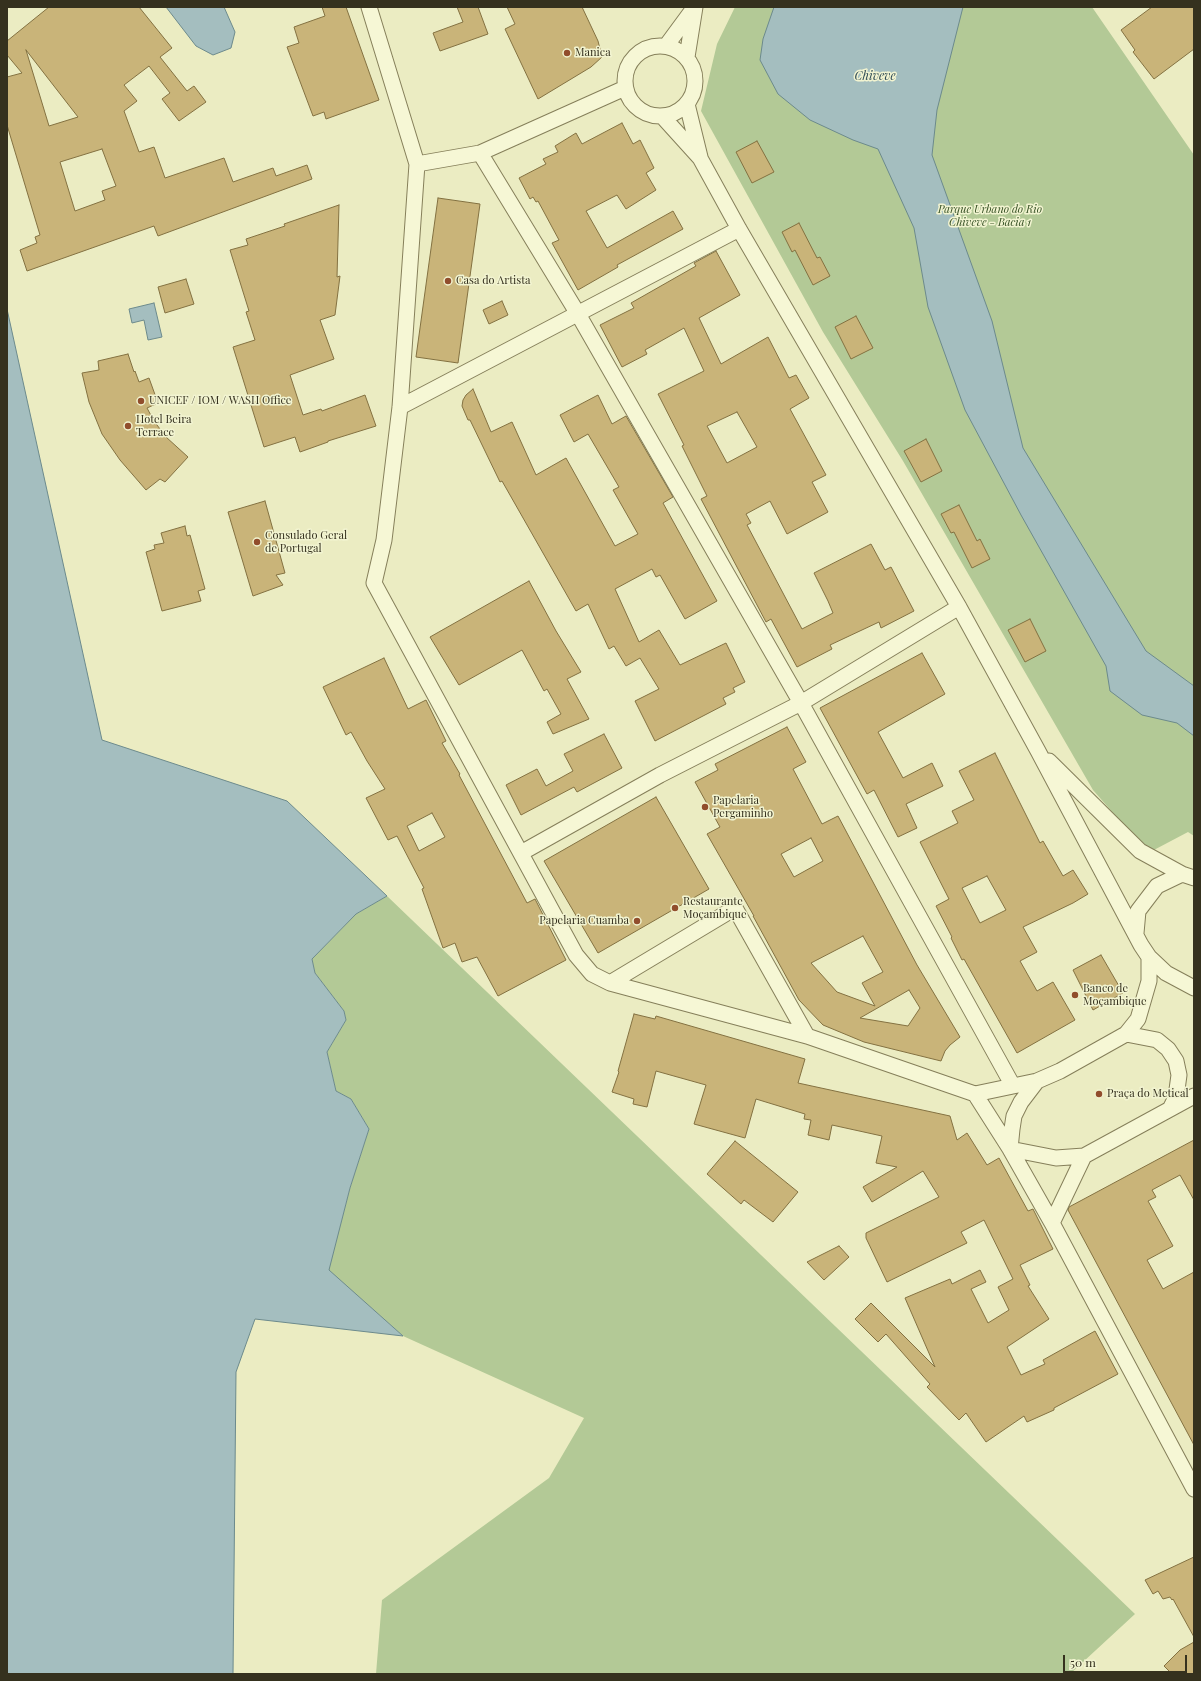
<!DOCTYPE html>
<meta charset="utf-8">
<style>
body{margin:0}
#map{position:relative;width:1201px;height:1681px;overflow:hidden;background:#ebecc2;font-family:"Playfair Display",serif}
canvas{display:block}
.frame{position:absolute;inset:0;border:8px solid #35311e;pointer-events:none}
.scale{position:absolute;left:1063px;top:1655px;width:124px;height:18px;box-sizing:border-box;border:2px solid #35311e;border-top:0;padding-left:5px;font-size:12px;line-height:14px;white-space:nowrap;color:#35311e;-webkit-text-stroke:3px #f2f4d1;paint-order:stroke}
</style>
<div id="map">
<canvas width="1201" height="1681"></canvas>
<div class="frame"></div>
<div class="scale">50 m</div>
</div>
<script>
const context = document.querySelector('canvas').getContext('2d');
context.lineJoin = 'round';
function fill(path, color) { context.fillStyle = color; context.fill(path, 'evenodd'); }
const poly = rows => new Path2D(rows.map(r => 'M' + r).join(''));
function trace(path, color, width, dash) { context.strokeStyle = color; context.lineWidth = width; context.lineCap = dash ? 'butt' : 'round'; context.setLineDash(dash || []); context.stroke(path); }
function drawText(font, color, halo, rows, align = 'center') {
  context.font = font + ' "Playfair Display",serif'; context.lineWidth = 3; context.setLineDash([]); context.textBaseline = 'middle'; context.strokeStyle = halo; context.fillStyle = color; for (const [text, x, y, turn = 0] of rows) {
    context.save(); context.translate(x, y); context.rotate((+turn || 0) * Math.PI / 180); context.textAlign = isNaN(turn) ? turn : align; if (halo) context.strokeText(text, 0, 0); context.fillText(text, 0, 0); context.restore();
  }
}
const green = poly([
 [735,7,1092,7,1194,155,1194,836,1188,832,1152,851,1135,838,1093,790,903,461,823,332,701,111,717,44],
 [387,896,1135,1614,1070,1674,376,1674,382,1600,549,1478,584,1418,403,1336,328,1270,350,1188,369,1129,351,1099,336,1091,327,1052,346,1020,344,1011,315,973,312,959,356,914]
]);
const water = poly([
 [166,7,224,7,235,32,231,48,213,55,196,46,166,7],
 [774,7,963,7,937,110,932,155,992,321,1023,448,1146,651,1194,686,1194,736,1177,723,1142,715,1110,691,1106,666,1021,515,965,410,928,307,914,228,878,149,853,140,810,120,778,94,760,60,763,39,774,7],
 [154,303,162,337,148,340,144,320,132,323,129,309,154,303],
 [7,309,102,740,287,801,387,896,356,914,312,959,315,973,344,1011,346,1020,327,1052,336,1091,351,1099,369,1129,350,1188,329,1270,403,1336,255,1319,236,1372,233,1674,7,1674,7,309]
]);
const building = poly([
 [49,7,139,7,172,48,160,57,187,91,194,86,206,102,179,121,162,99,170,93,149,66,124,85,137,101,124,111,139,152,154,147,165,178,224,158,233,182,273,168,276,176,307,165,312,179,158,236,154,226,27,271,20,250,37,243,35,237,40,235,7,125,7,77,22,73,7,55,7,41,49,7],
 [26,50,78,117,49,126,26,50],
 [102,149,116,186,102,191,105,200,75,211,60,162,102,149],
 [322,7,346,7,379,100,326,119,324,112,313,116,287,47,299,43,294,27,325,16,322,7],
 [457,7,478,7,488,34,440,51,433,33,463,22,457,7],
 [507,7,582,7,598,41,602,57,591,67,538,99,505,29,515,24,507,7],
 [1152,7,1194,7,1194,49,1154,79,1133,52,1135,50,1121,30,1152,7],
 [622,123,633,144,640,140,654,168,646,173,656,190,626,209,617,195,586,211,607,248,673,211,683,229,617,265,618,267,578,290,552,243,559,240,538,201,536,202,533,197,530,199,519,178,546,164,543,159,558,152,555,146,576,133,582,144,622,123],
 [757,141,774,172,752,183,736,152,757,141],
 [438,198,480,204,458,363,416,357,438,198],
 [339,205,337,277,340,276,335,315,320,320,334,359,290,375,303,415,321,409,322,411,365,395,376,426,328,441,328,442,300,452,295,437,264,447,233,347,255,340,246,312,249,311,230,250,248,245,246,239,285,226,284,224,339,205],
 [799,223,817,258,820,257,830,276,813,285,795,250,792,252,782,232,799,223],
 [716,251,740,295,699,318,721,364,768,337,789,378,796,375,809,398,790,409,826,475,812,482,828,512,787,534,770,501,746,514,751,523,747,525,802,629,833,613,828,601,814,573,871,544,885,570,891,567,914,611,881,628,879,622,830,645,832,649,797,667,771,619,766,622,701,499,707,496,682,446,684,445,658,394,704,371,684,328,645,350,647,354,622,367,600,325,634,308,631,303,696,266,694,263,716,251],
 [737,412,757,447,727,463,707,426,737,412],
 [186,279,194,304,165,313,158,287,186,279],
 [502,301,508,315,489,324,483,310,502,301],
 [856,316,873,348,851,359,835,327,856,316],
 [128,354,134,372,135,371,139,382,149,378,158,403,147,408,154,421,166,437,188,457,165,482,160,479,146,490,120,460,102,434,89,402,82,373,99,370,98,361,128,354],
 [473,389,491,432,512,422,536,475,566,458,615,546,638,534,613,490,619,487,588,434,574,442,560,415,598,395,612,424,626,416,673,497,663,503,717,601,685,619,660,575,656,577,652,569,615,589,639,642,659,630,680,665,726,643,745,682,733,688,735,692,723,698,726,704,655,741,635,701,659,689,640,658,626,666,614,646,609,649,588,604,576,611,502,481,500,482,470,420,468,420,462,406,463,400,466,395,473,389],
 [926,439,942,471,921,482,904,451,926,439],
 [265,501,285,573,276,575,283,585,253,596,228,512,265,501],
 [959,505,977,541,980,539,990,559,972,568,954,532,951,533,941,514,959,505],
 [185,526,187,536,190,535,205,589,198,591,201,601,162,611,146,552,155,549,154,545,164,543,161,533,185,526],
 [529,581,556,631,581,672,567,679,589,719,553,734,547,722,561,714,547,689,544,691,522,650,459,685,430,637,529,581],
 [1030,619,1046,651,1025,662,1008,630,1030,619],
 [922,653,945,694,878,732,903,778,932,763,943,786,906,804,917,828,898,837,874,790,867,794,820,708,922,653],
 [384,658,408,709,426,700,446,741,442,743,460,774,459,775,527,903,535,899,566,960,498,996,477,957,462,962,455,943,443,948,422,889,424,888,397,836,388,840,366,798,385,789,367,761,351,732,346,735,323,687,384,658],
 [432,813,445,837,419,851,407,826,432,813],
 [787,727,806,762,793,769,822,824,838,816,917,965,960,1037,950,1045,945,1051,941,1061,864,1042,823,1025,799,1000,753,916,754,916,707,834,720,827,695,782,718,770,715,764,787,727],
 [811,838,823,861,794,877,781,854,811,838],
 [863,936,883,972,862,983,875,1006,837,992,811,963,863,936],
 [909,990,920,1008,908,1026,860,1018,909,990],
 [604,734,622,768,577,792,574,787,521,815,506,785,537,769,546,786,573,771,564,754,604,734],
 [995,753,1040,843,1043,841,1063,876,1073,870,1088,894,1073,903,1023,927,1037,952,1020,961,1037,991,1053,982,1075,1020,1017,1053,964,959,962,960,951,938,952,937,936,906,949,899,920,842,958,823,952,811,974,800,959,771,995,753],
 [987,876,1006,910,980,923,962,888,987,876],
 [656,797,709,889,598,953,544,861,656,797],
 [1101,955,1123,993,1093,1010,1073,970,1101,955],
 [634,1014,655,1019,656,1016,805,1059,798,1083,950,1116,957,1140,967,1133,987,1165,999,1158,1028,1211,1033,1209,1053,1249,1020,1265,1030,1285,1028,1286,1049,1319,1007,1347,1021,1375,1045,1364,1043,1360,1095,1331,1118,1374,1054,1408,1054,1410,1027,1422,1024,1416,986,1442,966,1413,959,1420,927,1387,930,1384,886,1334,878,1342,855,1319,871,1303,935,1367,905,1298,950,1279,952,1284,980,1270,986,1282,971,1289,988,1323,1009,1310,998,1287,1013,1279,984,1220,961,1232,967,1243,887,1282,866,1238,866,1233,939,1197,923,1171,872,1202,863,1187,897,1167,876,1163,882,1136,832,1125,829,1140,808,1135,811,1120,804,1119,805,1114,756,1099,745,1138,694,1124,706,1085,656,1071,647,1107,633,1104,634,1099,612,1092,619,1072,618,1071,634,1014],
 [1194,1140,1194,1200,1180,1175,1152,1190,1156,1197,1148,1201,1173,1246,1147,1260,1163,1289,1194,1272,1194,1445,1068,1210,1069,1207,1194,1140],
 [735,1141,798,1192,773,1222,744,1200,741,1204,707,1174,735,1141],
 [839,1246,849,1257,824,1280,807,1262,839,1246],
 [1194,1557,1194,1637,1173,1599,1172,1600,1170,1597,1163,1599,1158,1591,1153,1594,1145,1580,1194,1557],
 [1194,1642,1194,1674,1172,1674,1164,1666,1180,1650,1194,1642]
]);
const minor = poly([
 [369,7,417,164,400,407,384,540,374,583,576,955,592,974,610,983,807,1036,975,1094,1037,1081,1060,1071,1126,1034,1138,1019,1149,981,1149,957],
 '625 81a35 35 0 1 1 70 0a35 35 0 1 1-70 0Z',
 [666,46,694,8],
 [687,57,695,7],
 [687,104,700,157],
 [662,116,700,158,739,229,959,607,1038,751,1141,945,1149,957,1166,973,1194,988],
 [480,153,578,314,801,703,1013,1086],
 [417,164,480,153,625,88],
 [400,407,739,229],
 [1049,761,1140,851,1182,874,1194,878],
 [521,853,660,775,801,703,959,607],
 [1136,933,1138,911,1157,886,1182,874],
 [610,983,735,908,807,1036],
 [1126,1034,1157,1040,1168,1049,1176,1061,1179,1075,1176,1097,1170,1109],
 [975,1094,1010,1149,1052,1223,1194,1489],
 [1010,1149,1056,1158,1084,1156,1194,1096],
 [1010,1149,1012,1129,1014,1116,1021,1102,1037,1081],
 [1052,1223,1084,1156]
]);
const markers = [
 [567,53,4,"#914d2c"],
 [448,281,4,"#914d2c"],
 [141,401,4,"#914d2c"],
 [128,426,4,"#914d2c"],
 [257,542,4,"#914d2c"],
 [705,807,4,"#914d2c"],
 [675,908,4,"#914d2c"],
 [637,921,4,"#914d2c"],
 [1075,995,4,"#914d2c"],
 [1099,1094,4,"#914d2c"]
];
const poiNames = [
 ["Manica",575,53],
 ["Casa do Artista",456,281],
 ["UNICEF / IOM / WASH Office",149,401],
 ["Hotel Beira",136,420],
 ["Terrace",136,433],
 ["Consulado Geral",265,536],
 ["de Portugal",265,549],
 ["Papelaria",713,801],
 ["Pergaminho",713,814],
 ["Restaurante",683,902],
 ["Moçambique",683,915],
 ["Papelaria Cuamba",629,921,"right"],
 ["Banco de",1083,989],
 ["Moçambique",1083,1002],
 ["Praça do Metical",1107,1094]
];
const parkNames = [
 ["Parque Urbano do Rio",990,210],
 ["Chiveve - Bacia 1",990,223]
];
const waterNames = [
 ["Chiveve",875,76]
];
fill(green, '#b3c996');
fill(water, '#a4bebf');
trace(water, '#6c8a8c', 1);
fill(building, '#c9b479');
trace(building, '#837141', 1);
trace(minor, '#857f5a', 17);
trace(minor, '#f6f7d5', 15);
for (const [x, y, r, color] of markers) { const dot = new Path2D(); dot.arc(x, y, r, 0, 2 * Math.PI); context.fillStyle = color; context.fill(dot); trace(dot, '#f2f4d1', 1.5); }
drawText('11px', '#35311e', '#f2f4d1', poiNames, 'left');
drawText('italic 11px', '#375125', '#f2f4d1', parkNames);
drawText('italic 12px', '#2d4a54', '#f2f4d1', waterNames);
</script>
